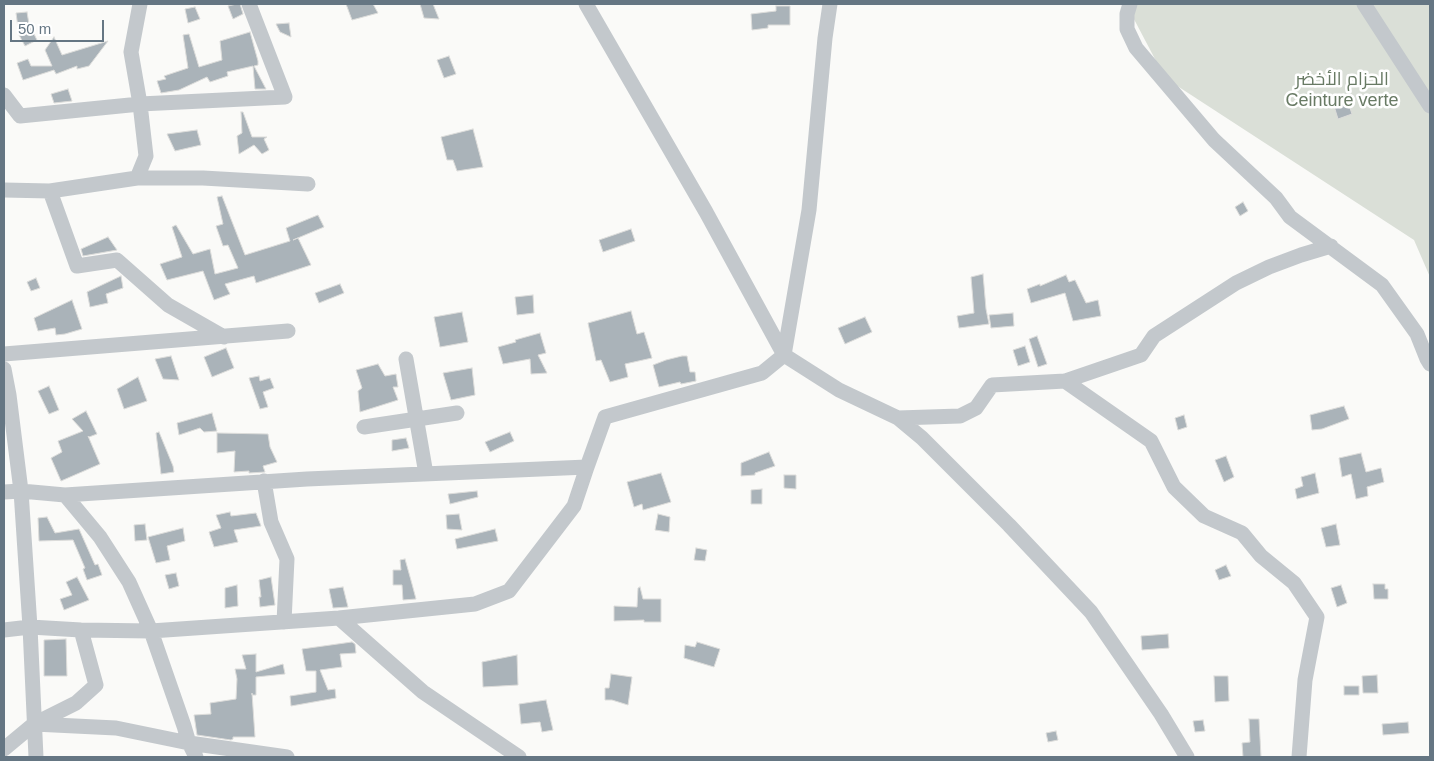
<!DOCTYPE html>
<meta charset="utf-8">
<style>
body{margin:0}
#map{position:relative;width:1434px;height:761px;overflow:hidden;background:#fafaf8;font-family:Arial,sans-serif}
canvas{display:block}
.frame{position:absolute;inset:0;border:5px solid #657683;pointer-events:none}
.scale{position:absolute;left:10px;top:20px;width:94px;height:22px;box-sizing:border-box;border:2px solid #657683;border-top:0;padding-left:6px;font-size:15px;line-height:18px;white-space:nowrap;color:#657683;-webkit-text-stroke:4px #fff;paint-order:stroke}
</style>
<div id="map">
<canvas width="1434" height="761"></canvas>
<div class="frame"></div>
<div class="scale">50 m</div>
</div>
<script>
const context = document.querySelector('canvas').getContext('2d');
context.lineJoin = 'round';
function fill(path, color) { context.fillStyle = color; context.fill(path, 'evenodd'); }
const poly = rows => new Path2D(rows.map(r => 'M' + r).join(''));
function trace(path, color, width, dash) { context.strokeStyle = color; context.lineWidth = width; context.lineCap = dash ? 'butt' : 'round'; context.setLineDash(dash || []); context.stroke(path); }
function drawText(font, color, halo, rows, align = 'center') {
  context.font = font + ' Arial,Cairo,sans-serif'; context.lineWidth = 5; context.setLineDash([]); context.textBaseline = 'middle'; context.strokeStyle = halo; context.fillStyle = color; for (const [text, x, y, turn = 0] of rows) {
    context.save(); context.translate(x, y); context.rotate((+turn || 0) * Math.PI / 180); context.textAlign = isNaN(turn) ? turn : align; if (halo) context.strokeText(text, 0, 0); context.fillText(text, 0, 0); context.restore();
  }
}
const green = poly([
 [1126,4,1430,4,1430,277,1414,240,1165,78]
]);
const building = poly([
 [237,4,240,4,243,14,233,19,228,6,237,4],
 [346,4,373,4,378,13,352,20,346,4],
 [420,4,433,4,439,19,424,18,420,4],
 [776,6,790,6,790,25,768,25,768,28,752,30,751,14,776,11,776,6],
 [195,7,200,19,188,23,185,9,195,7],
 [27,12,29,24,37,40,25,46,19,35,16,13,27,12],
 [289,23,291,37,280,32,276,24,289,23],
 [250,32,258,61,258,65,254,66,266,89,255,89,253,66,227,72,228,76,210,82,207,77,179,90,161,93,157,81,166,79,164,76,188,68,183,35,189,34,199,67,222,60,220,41,250,32],
 [54,37,62,55,108,41,89,66,77,69,77,66,56,74,54,70,23,80,17,63,28,59,31,66,52,66,45,50,54,37],
 [449,56,456,74,444,78,437,60,449,56],
 [68,89,72,101,54,103,51,94,68,89],
 [1348,102,1352,114,1338,119,1334,106,1348,102],
 [241,112,243,112,252,137,267,137,264,139,269,150,262,154,254,145,239,154,237,136,242,133,241,112],
 [473,129,483,167,457,171,453,160,447,160,441,137,473,129],
 [197,130,201,145,175,151,167,134,197,130],
 [222,196,245,255,290,241,286,228,318,215,324,227,293,240,298,238,311,265,256,283,254,276,225,284,230,294,214,300,203,271,167,280,160,264,182,257,172,227,176,225,193,254,210,249,215,274,238,268,228,245,223,246,216,226,223,224,217,197,222,196],
 [1243,202,1248,211,1240,216,1235,207,1243,202],
 [631,229,635,241,603,252,599,240,631,229],
 [108,237,117,250,83,256,81,249,108,237],
 [983,274,986,309,989,324,959,328,957,316,974,313,971,277,983,274],
 [1066,275,1069,282,1075,280,1086,303,1098,300,1101,316,1073,321,1065,293,1031,303,1027,289,1040,284,1040,286,1066,275],
 [121,276,123,288,106,294,108,303,90,307,87,292,121,276],
 [36,278,40,288,31,291,27,282,36,278],
 [340,284,344,293,319,303,315,293,340,284],
 [533,295,534,313,517,315,515,297,533,295],
 [72,300,82,329,65,334,56,335,55,328,38,331,34,318,72,300],
 [631,311,637,334,644,332,652,358,625,364,628,377,610,382,601,360,596,361,588,323,631,311],
 [462,312,468,342,440,347,434,317,462,312],
 [1013,313,1014,326,991,328,989,315,1013,313],
 [865,317,872,332,845,344,838,328,865,317],
 [540,333,546,353,538,355,547,373,531,374,530,359,503,364,498,347,516,342,515,340,540,333],
 [1037,336,1047,364,1038,367,1029,339,1037,336],
 [1025,346,1030,362,1018,366,1013,350,1025,346],
 [226,348,234,368,212,377,204,357,226,348],
 [171,356,179,380,163,379,155,359,171,356],
 [682,356,687,356,690,372,695,372,696,381,681,384,680,382,659,387,653,365,666,360,682,356],
 [378,364,385,376,396,374,398,387,393,387,398,400,360,412,358,391,362,388,356,370,378,364],
 [472,368,475,395,451,400,443,373,472,368],
 [259,376,260,381,270,378,274,388,263,392,268,407,260,409,249,378,259,376],
 [138,377,147,401,124,409,117,389,138,377],
 [49,386,59,410,49,414,38,391,49,386],
 [1344,406,1349,419,1322,429,1312,430,1310,415,1344,406],
 [86,411,97,434,89,437,88,436,100,464,61,481,51,458,62,452,58,441,83,431,72,419,86,411],
 [212,413,217,431,204,432,200,428,179,435,177,423,212,413],
 [1184,415,1187,427,1178,430,1175,418,1184,415],
 [159,432,173,466,174,472,161,474,156,433,159,432],
 [510,432,514,441,490,452,485,442,510,432],
 [217,433,268,434,270,447,277,462,263,466,265,472,249,473,249,471,234,472,235,451,217,453,217,433],
 [406,438,409,448,392,451,392,440,406,438],
 [769,452,775,466,755,473,755,475,741,476,741,463,769,452],
 [1361,453,1366,472,1381,468,1384,482,1367,487,1368,496,1356,499,1351,474,1342,477,1339,458,1361,453],
 [1226,456,1234,477,1224,482,1215,460,1226,456],
 [661,473,671,502,643,510,642,504,634,507,627,482,661,473],
 [1315,473,1319,493,1297,499,1295,489,1303,486,1301,477,1315,473],
 [784,475,796,475,796,489,784,488,784,475],
 [762,489,762,504,751,504,751,490,762,489],
 [477,491,478,497,450,504,448,494,477,491],
 [230,512,231,516,256,513,261,526,234,530,238,542,214,547,209,532,221,528,216,515,230,512],
 [459,514,462,530,447,529,446,515,459,514],
 [658,514,670,517,669,532,655,530,658,514],
 [47,517,55,533,79,529,95,565,98,564,102,575,87,580,83,569,85,568,73,540,39,541,38,518,47,517],
 [145,524,147,540,135,541,134,525,145,524],
 [1336,524,1340,545,1326,547,1321,528,1336,524],
 [183,528,185,541,167,546,170,560,156,563,148,537,183,528],
 [495,529,498,541,457,549,455,539,495,529],
 [696,548,707,550,705,561,694,560,696,548],
 [405,559,412,584,416,599,403,600,402,585,393,585,393,570,401,570,400,560,405,559],
 [1226,565,1231,576,1219,580,1215,570,1226,565],
 [176,573,179,586,169,589,165,575,176,573],
 [77,577,89,600,64,610,60,599,72,595,66,582,77,577],
 [271,577,275,605,260,607,259,597,261,597,259,580,271,577],
 [1373,584,1385,584,1385,589,1388,589,1388,599,1374,599,1373,584],
 [237,585,238,606,225,608,225,588,237,585],
 [1341,585,1347,603,1337,607,1331,588,1341,585],
 [343,587,348,607,333,608,329,589,343,587],
 [640,587,643,599,661,599,661,622,644,622,644,620,614,621,614,606,637,607,638,588,640,587],
 [1168,634,1169,648,1142,650,1141,636,1168,634],
 [66,639,67,676,44,676,44,640,66,639],
 [352,642,355,644,356,653,340,654,342,667,320,670,328,690,335,689,336,698,291,706,290,696,316,692,316,671,306,671,302,649,352,642],
 [697,642,720,649,714,667,684,658,685,645,695,647,697,642],
 [256,654,256,672,283,664,285,674,256,677,256,695,252,695,252,693,255,737,233,737,233,739,231,740,197,735,194,715,211,714,210,703,236,699,237,679,235,669,246,669,242,655,256,654],
 [517,655,518,685,483,687,482,662,517,655],
 [611,674,632,677,628,705,612,700,605,700,605,688,609,688,611,674],
 [1377,675,1378,693,1363,693,1362,676,1377,675],
 [1214,676,1228,676,1229,701,1215,702,1214,676],
 [1344,686,1359,686,1359,695,1344,695,1344,686],
 [546,700,553,730,542,732,540,722,521,724,519,704,546,700],
 [1249,719,1259,719,1261,757,1243,757,1242,743,1250,742,1249,719],
 [1203,720,1205,731,1195,732,1193,721,1203,720],
 [1408,722,1409,733,1383,735,1382,724,1408,722],
 [1056,731,1058,740,1048,742,1046,733,1056,731]
]);
const street = poly([
 [586,4,706,212,784,355,839,390,898,418,922,438,1009,525,1091,612,1161,714,1187,757],
 [1130,4,1127,14,1127,29,1136,48,1214,140,1276,198,1290,217,1382,285,1417,334,1427,359,1430,364],
 [1364,4,1430,106],
 [4,95,20,116,140,104,285,97,249,4],
 [137,178,146,156,140,104,131,52,140,4],
 [4,190,50,191,137,178,203,178,308,184],
 [50,191,77,266,117,260,168,305,224,337],
 [4,354,288,331],
 [406,359,426,474],
 [4,369,9,395,4,405],
 [1065,381,1151,441,1174,487,1204,516,1242,533,1261,556,1294,583,1317,617,1305,680,1299,757],
 [9,395,21,491,30,627,36,757],
 [898,418,960,416,976,408,992,385,1065,381,1141,355,1154,336,1236,283,1269,267,1301,255,1331,246],
 [364,427,457,413],
 [264,481,271,522,287,559,284,622],
 [4,492,21,491,65,495,307,479,587,467,605,417,762,373,784,355,809,210,825,38,830,4],
 [65,495,100,537,129,582,151,631,184,726,189,743,196,757],
 [339,618,423,692,519,757],
 [4,630,30,627,81,630,151,631,339,618,475,604,509,591,574,506,587,467],
 [34,724,116,728,189,743,287,757],
 [4,749,34,724,76,703,96,685,81,630]
]);
const parkNames = [
 ["الحزام الأخضر",1342,80],
 ["Ceinture verte",1342,101]
];
fill(green, '#dadfd7');
fill(building, '#aab3b9');
trace(building, '#dcdcda', 1);
trace(street, '#c3c8cc', 15);
drawText('18px', '#687a64', '#fff', parkNames);
</script>
